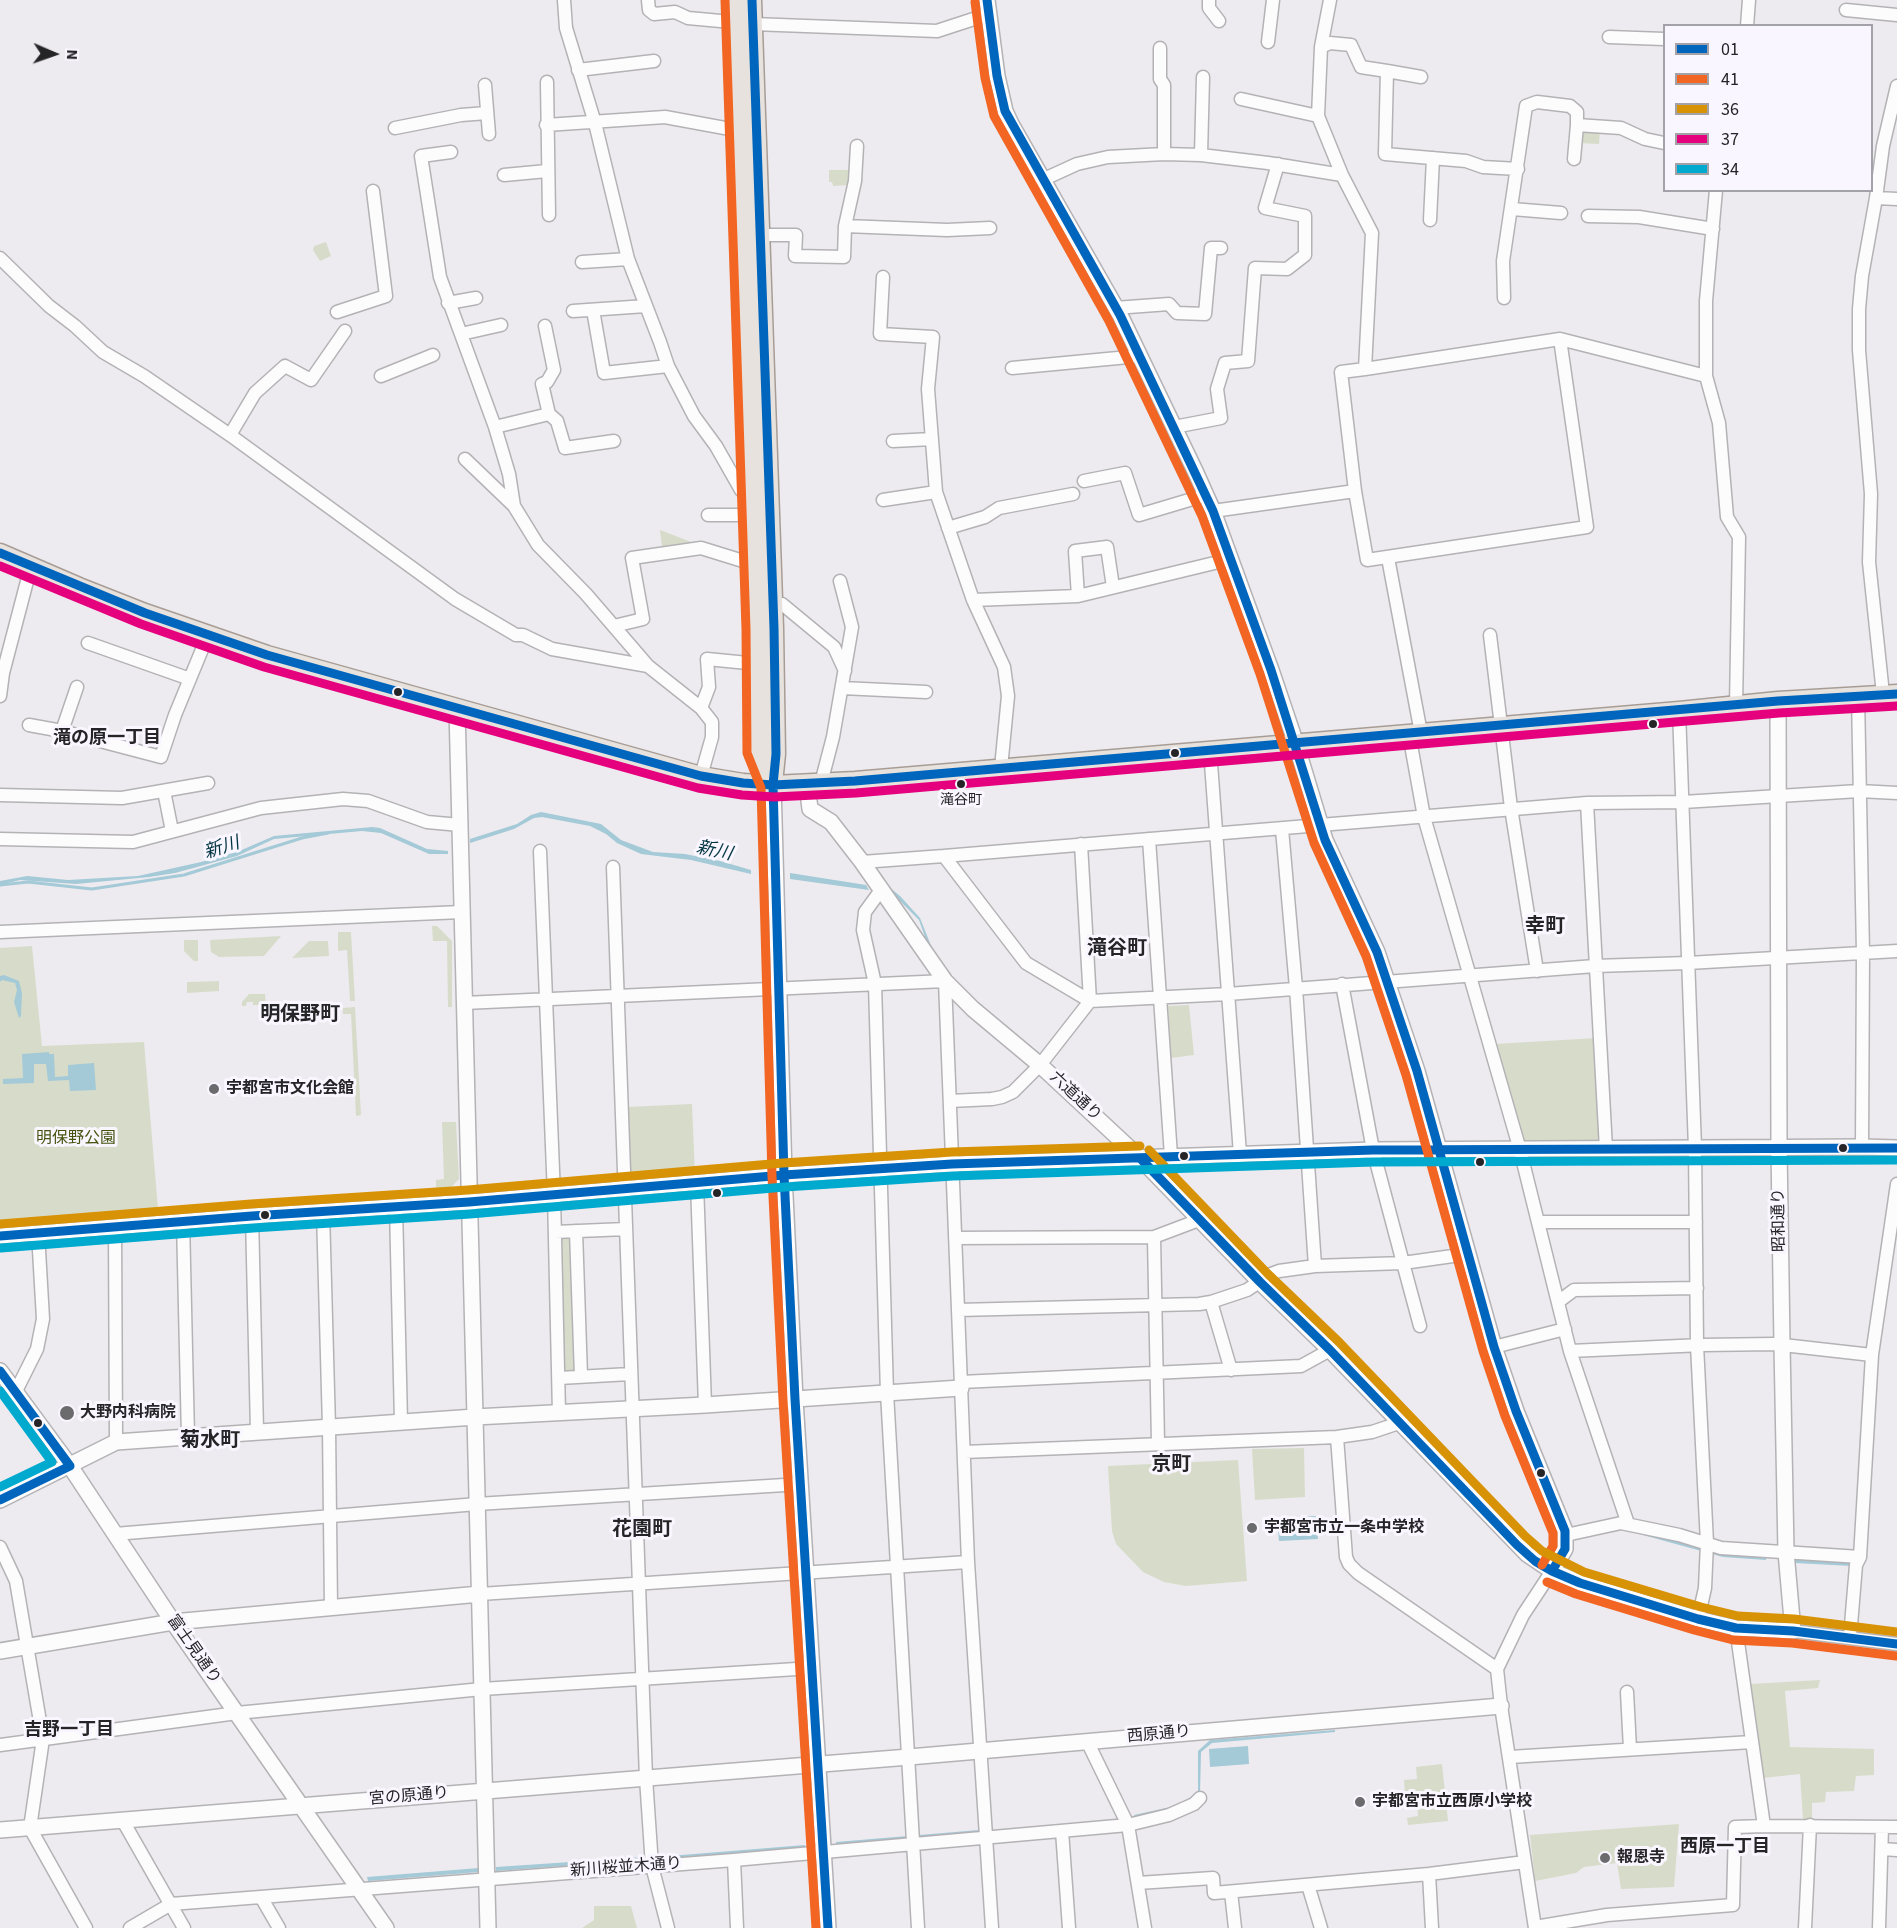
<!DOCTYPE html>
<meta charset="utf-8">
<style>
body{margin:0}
#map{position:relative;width:1897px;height:1928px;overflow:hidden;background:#edebef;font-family:"Source Sans 3",sans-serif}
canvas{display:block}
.legend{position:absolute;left:1663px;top:24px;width:210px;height:168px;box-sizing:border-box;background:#f9f6ff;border:2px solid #a4a2a9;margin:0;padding:8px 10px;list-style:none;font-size:18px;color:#252427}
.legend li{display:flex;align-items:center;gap:12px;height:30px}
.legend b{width:30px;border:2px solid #a4a2a9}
.north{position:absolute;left:24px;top:24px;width:60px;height:60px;-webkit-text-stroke:4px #f9f6ff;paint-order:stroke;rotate:92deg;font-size:16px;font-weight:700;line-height:24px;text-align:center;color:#252427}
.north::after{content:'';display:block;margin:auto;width:21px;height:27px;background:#252427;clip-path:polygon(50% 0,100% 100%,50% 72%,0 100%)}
</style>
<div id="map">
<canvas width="1897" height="1928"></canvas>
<ul class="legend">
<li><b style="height:8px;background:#0065bd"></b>01</li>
<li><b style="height:8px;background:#f26522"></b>41</li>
<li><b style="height:8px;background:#d89206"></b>36</li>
<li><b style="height:8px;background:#e5007d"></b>37</li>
<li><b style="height:8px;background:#00a9ce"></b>34</li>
</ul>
<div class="north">N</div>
</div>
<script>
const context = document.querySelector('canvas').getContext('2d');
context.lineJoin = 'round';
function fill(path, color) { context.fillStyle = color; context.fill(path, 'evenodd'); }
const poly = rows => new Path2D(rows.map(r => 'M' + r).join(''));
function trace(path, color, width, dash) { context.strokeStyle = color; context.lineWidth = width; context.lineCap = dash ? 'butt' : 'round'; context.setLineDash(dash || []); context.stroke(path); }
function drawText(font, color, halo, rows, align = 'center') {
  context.font = font + ' "Source Sans 3","Noto Sans JP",sans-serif'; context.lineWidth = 6; context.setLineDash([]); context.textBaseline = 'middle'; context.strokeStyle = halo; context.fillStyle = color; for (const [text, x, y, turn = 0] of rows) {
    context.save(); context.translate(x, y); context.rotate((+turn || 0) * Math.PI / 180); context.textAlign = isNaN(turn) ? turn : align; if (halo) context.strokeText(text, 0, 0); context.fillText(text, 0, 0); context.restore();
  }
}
const green = poly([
 [1585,129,1600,130,1599,144,1579,143,1580,134],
 [829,170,849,170,849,185,833,186,832,182,829,182],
 [326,242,331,256,320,261,313,250,314,246],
 [660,530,694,543,662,547],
 [432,926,437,926,452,941,452,1007,448,1007,447,941,433,941],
 [338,932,351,932,355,1001,350,1001,347,950,338,951],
 [281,936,264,956,219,957,211,952,210,940],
 [184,940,198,940,198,961,194,961,184,951],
 [309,941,328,941,329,956,292,958],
 [32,946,42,1046,144,1042,158,1209,0,1221,0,948],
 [219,981,219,991,187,993,187,982],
 [249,994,265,994,266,1005,253,1005,253,1002,247,1002,246,1006,242,1006,242,1002],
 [1189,1005,1194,1055,1171,1058,1168,1006],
 [355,1007,361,1115,356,1116,351,1014,343,1014,343,1008],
 [1597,1038,1600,1139,1598,1142,1523,1143,1494,1044],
 [692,1104,695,1175,630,1179,627,1107],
 [442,1122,456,1122,459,1179,444,1195,234,1210,233,1205,432,1192,436,1187,436,1180,444,1179],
 [573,1234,577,1373,563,1374,559,1235],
 [1304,1448,1305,1497,1255,1500,1252,1449],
 [1238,1460,1247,1581,1186,1586,1164,1582,1143,1572,1116,1544,1112,1531,1108,1466],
 [1820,1680,1818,1688,1785,1691,1790,1747,1874,1749,1874,1775,1856,1776,1854,1791,1826,1792,1825,1802,1812,1803,1812,1820,1803,1820,1800,1774,1763,1778,1750,1684],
 [1442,1764,1448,1821,1408,1825,1407,1818,1418,1816,1417,1806,1406,1806,1404,1780,1417,1779,1416,1767],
 [1679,1824,1674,1887,1621,1889,1617,1863,1584,1867,1576,1873,1535,1881,1530,1835],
 [594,1906,631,1906,637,1928,582,1928,594,1920]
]);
const water = poly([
 [541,812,601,824,621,840,653,852,685,854,720,861,751,870,751,874,691,860,641,854,617,843,606,834,590,826,542,817,534,818,514,829,470,843,470,839,517,824,531,815],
 [372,827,380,828,427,849,448,851,448,854,429,854,381,833,362,831,274,839,237,856,175,873,149,877,76,884,20,880,0,885,0,881,27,876,68,880,138,876,201,862,237,852,274,836],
 [790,873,866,885,869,890,790,879],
 [888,886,900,896,920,918,938,963,965,994,1042,1055,1040,1057,964,998,935,965,919,920,900,901,897,903],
 [4,975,19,981,22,993,21,1016,19,1018,14,1002,17,990,15,983,2,980,0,982,0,976],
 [49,1052,49,1054,54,1054,55,1077,68,1076,68,1065,94,1063,96,1090,70,1091,69,1080,48,1081,46,1064,34,1064,34,1083,3,1084,3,1079,23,1078,22,1054],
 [1316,1516,1318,1539,1279,1541,1277,1518],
 [1632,1528,1722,1553,1766,1558,1766,1560,1723,1557,1632,1532],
 [1795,1559,1852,1563,1852,1566,1795,1563],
 [1335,1730,1335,1732,1212,1743,1201,1752,1200,1794,1176,1808,1136,1818,1134,1815,1175,1806,1198,1793,1198,1751,1210,1740],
 [1248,1746,1249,1764,1210,1767,1209,1749],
 [979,1830,979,1832,836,1844,836,1842],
 [805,1845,805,1847,656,1860,657,1857],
 [645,1857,645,1860,496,1871,496,1867],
 [479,1868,479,1872,368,1881,367,1877]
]);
const stream = poly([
 [0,885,28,882,92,889,184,875,302,838,328,833]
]);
const minor = poly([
 [564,0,566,28,595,123,628,259,660,342,668,366,694,416,716,446,741,490,753,490],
 [648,0,649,10,654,14,675,12,688,18,753,24,937,31,989,14],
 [1209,0,1209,8,1219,21],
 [1846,10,1897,15],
 [1747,26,1749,0],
 [1609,37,1664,39],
 [1268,42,1273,0],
 [1321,47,1330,43,1351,45,1361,67,1387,71,1385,154,1466,161,1483,167,1518,169],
 [1160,48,1160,79,1164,85,1164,154],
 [578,70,654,61],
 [1387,71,1421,77],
 [547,82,549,215],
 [485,85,489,134],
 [1241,99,1318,116],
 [546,125,665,117,741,131],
 [395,128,461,115,487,113],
 [857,146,855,181,845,226,947,230,990,228],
 [451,152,421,156,440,277,495,427],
 [1201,155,1203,77],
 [1574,159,1577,125],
 [504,175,547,171],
 [1042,180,1077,164,1108,157,1164,154,1201,155,1268,163,1342,175],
 [1716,190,1706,301,1706,376,1719,423,1727,517,1739,537,1736,706],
 [1876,198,1897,199],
 [1512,209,1561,213],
 [1588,216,1639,217,1713,229],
 [1430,220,1433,158],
 [753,235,796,235,795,256,844,257,845,226],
 [0,258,49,306,75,326,103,352,144,376,230,435,455,599,516,635,523,635,552,649,648,666,701,708,712,722,712,737,701,776],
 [582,262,628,259],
 [883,277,880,334,933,337,928,389,936,492,973,600,1004,667,1008,696,1001,768],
 [1504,298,1503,261,1526,106,1537,102,1570,106,1577,112,1577,125,1621,128,1645,139,1664,143],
 [448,303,476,298],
 [1115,308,1169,304,1177,313,1205,314,1211,248,1221,248],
 [593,310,604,373,668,366],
 [573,311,646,306],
 [337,312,386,296,373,191],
 [545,326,554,370,547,382,542,384,549,414],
 [461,334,501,325],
 [1560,339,1706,376],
 [1012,368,1139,356],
 [381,376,433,355],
 [1174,427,1221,418,1217,389,1225,363,1248,361,1255,268,1287,269,1305,255,1305,216,1265,208,1278,164],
 [230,435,255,393,285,366,311,380,345,331],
 [893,441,932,439],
 [465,459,514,506,538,545,586,594,648,666],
 [1084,481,1125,473,1139,515,1206,495],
 [1355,491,1367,560,1587,527,1560,339,1365,369],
 [883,500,936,492],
 [514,506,509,474,495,427,549,414,557,421,565,448,614,441],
 [1213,511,1355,491,1341,372,1365,369,1372,233,1342,175,1318,116,1321,47,1330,0],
 [708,515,754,515],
 [948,528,985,517,999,508,1073,494],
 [1388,558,1421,733],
 [1078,596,1075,551,1107,547,1113,587],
 [973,600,1078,596,1231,559],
 [782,604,834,647,845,671],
 [614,626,643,619,632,558,701,548,756,565],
 [1490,635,1511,808,1537,971],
 [88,643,190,679],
 [77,687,62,731,161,757,175,715,208,635],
 [842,688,926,692],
 [1883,694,1869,562,1871,494,1859,350,1859,309,1862,276,1876,198,1883,146,1897,86],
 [0,696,3,673,31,566],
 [1858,696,1863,953,1862,1147],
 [701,708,709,687,707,659,758,664],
 [1679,711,1695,1148,1697,1345,1707,1543,1705,1588,1698,1619],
 [29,725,62,731],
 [1409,734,1424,817,1520,1150,1570,1351,1628,1524],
 [1210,750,1240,1154],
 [821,783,833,737,852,627,840,581],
 [164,791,172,831],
 [0,795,122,798,208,783],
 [1587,803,1606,1149],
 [1282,829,1296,988,1315,1266],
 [0,839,133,842,261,808,343,799,368,801,427,822,460,825],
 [1149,839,1171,1156],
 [540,851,554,1195,559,1413],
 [944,856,1587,803,1683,802,1859,791,1897,793],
 [862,862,944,856,1026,963,1090,1001,1228,994,1595,966,1688,963,1897,951],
 [613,867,646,1778,652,1866,668,1928],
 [881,890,865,912,863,930,875,984,887,1393,918,1928],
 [0,932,462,912],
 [464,1003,945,981,968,1562,992,1928],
 [950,1101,992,1099,1002,1097,1013,1092,1040,1065,1090,1001,1081,844],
 [697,1184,705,1405],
 [396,1207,401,1422],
 [323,1212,329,1427,331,1608],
 [252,1216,257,1431],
 [183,1221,188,1437],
 [1538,1222,1696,1222],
 [115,1227,116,1442],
 [576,1231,581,1376],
 [555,1232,626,1229],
 [1154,1237,1158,1443],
 [955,1238,1154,1237,1199,1220],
 [1211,1302,1231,1370],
 [1558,1302,1574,1290,1697,1288],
 [958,1310,1199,1304,1211,1302,1247,1290,1271,1274,1279,1271,1315,1266,1403,1263,1373,1150,1342,984],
 [1420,1326,1403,1263,1467,1254],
 [1494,1347,1565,1329],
 [1570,1351,1702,1345,1774,1344,1872,1355],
 [559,1378,630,1374],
 [961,1382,1301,1366,1330,1350],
 [15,1393,37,1349,43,1319,38,1233],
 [1337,1437,1346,1557,1349,1564,1358,1573,1497,1669],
 [964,1452,1337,1437,1372,1432,1399,1423],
 [115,1534,477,1504,801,1484],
 [1566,1535,1621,1523,1679,1535,1721,1548,1860,1557,1872,1355,1897,1184],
 [0,1547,16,1581,43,1739,30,1828,86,1928],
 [480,1594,968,1562],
 [1736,1628,1764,1826,1897,1827],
 [1793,1631,1897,1644],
 [1850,1637,1856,1565,1860,1557],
 [1627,1692,1630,1749],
 [1087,1741,1128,1825,1145,1928],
 [0,1745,237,1713,482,1689,812,1668],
 [1510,1757,1752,1742],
 [123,1821,184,1928],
 [1062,1831,1069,1928],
 [1882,1849,1897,1850],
 [734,1860,737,1928],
 [1429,1874,1432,1928],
 [1138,1883,1213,1878,1214,1893,1429,1874,1525,1862],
 [1308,1885,1321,1928],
 [1231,1892,1235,1928],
 [261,1897,279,1928],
 [1535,1927,1607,1915,1733,1905,1735,1827,1764,1826],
 [130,1928,171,1904,734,1860,1128,1825,1169,1815,1194,1804,1200,1798],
 [1535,1928,1501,1706,1497,1669,1523,1615,1552,1571],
 [1805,1928,1810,1825],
 [1879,1928,1882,1827]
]);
const tertiary = poly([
 [987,0,997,76,1005,111,1011,124,1120,315,1196,473,1213,511,1271,670,1296,744,1325,840,1377,952,1417,1071,1494,1347,1516,1411,1565,1531,1565,1549,1552,1571],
 [457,709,488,1928],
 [807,784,810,809,831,822,862,862,945,981,973,1009,1040,1065,1140,1158,1260,1282,1330,1350,1527,1554,1552,1571,1580,1583,1698,1619,1736,1628,1793,1631,1786,1552,1782,1345,1779,1148,1778,701],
 [773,785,784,1175,795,1399,828,1928],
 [0,1236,252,1216,469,1202,784,1175,952,1164,1373,1150,1862,1147,1897,1148],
 [0,1371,70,1466,173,1622,386,1928],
 [0,1500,116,1442,475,1417,705,1405,961,1388],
 [0,1651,173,1622,480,1594],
 [0,1830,909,1757,1501,1706]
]);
const primary = poly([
 [737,0,758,629,759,753,773,785],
 [752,0,774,628,776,754,773,783],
 [0,553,79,587,145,613,267,655,701,776,743,783,773,785,855,781,1679,711,1778,701,1897,694]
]);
const bus1 = poly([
 [752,0,774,628,776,754,773,785,784,1175,795,1399,828,1928],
 [987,0,997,76,1005,111,1120,315,1213,511,1271,670,1325,840,1377,952,1417,1071,1494,1347,1516,1411,1565,1531,1565,1549,1552,1571],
 [0,553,145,613,267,655,701,776,743,783,773,785,855,781,1778,701,1897,694],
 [1140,1158,1260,1282,1330,1350,1517,1545,1535,1561,1552,1571,1580,1583,1698,1619,1736,1628,1793,1631,1897,1644],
 [0,1236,252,1216,469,1202,784,1175,952,1164,1373,1150,1897,1148],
 [0,1371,70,1466,0,1500]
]);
const bus2 = poly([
 [725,0,746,629,747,753,761,788,772,1176,783,1400,816,1928],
 [975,2,985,78,994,116,1109,321,1202,516,1260,674,1314,843,1366,956,1406,1075,1483,1351,1505,1416,1553,1533,1553,1546,1542,1565],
 [1547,1582,1576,1594,1694,1630,1733,1640,1792,1643,1896,1656]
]);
const bus3 = poly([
 [1149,1150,1268,1274,1339,1342,1525,1536,1542,1551,1584,1572,1701,1607,1738,1616,1794,1619,1897,1632],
 [0,1224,251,1204,468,1190,783,1163,952,1152,1140,1146]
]);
const bus4 = poly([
 [0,566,141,624,264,667,698,788,742,795,774,797,856,793,1779,713,1897,706]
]);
const bus5 = poly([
 [1,1248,253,1228,470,1214,785,1187,953,1176,1373,1162,1897,1160],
 [0,1391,52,1462,0,1487]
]);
const markers = [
 [398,692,5,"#252427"],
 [1653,724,5,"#252427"],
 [1175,753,5,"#252427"],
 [961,784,5,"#252427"],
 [214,1089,6,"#6b6a6d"],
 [1843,1148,5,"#252427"],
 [1184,1156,5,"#252427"],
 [1480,1162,5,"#252427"],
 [717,1193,5,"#252427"],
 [265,1215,5,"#252427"],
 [67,1413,8,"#6b6a6d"],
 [38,1423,5,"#252427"],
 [1541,1473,5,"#252427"],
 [1252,1528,6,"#6b6a6d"],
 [1360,1802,6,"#6b6a6d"],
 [1605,1858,6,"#6b6a6d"]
];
const busNames = [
 ["滝谷町",961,801]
];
const poiNames = [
 ["宇都宮市文化会館",226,1089],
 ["大野内科病院",80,1413],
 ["宇都宮市立一条中学校",1264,1528],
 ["宇都宮市立西原小学校",1372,1802],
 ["報恩寺",1617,1858]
];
const streetNames = [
 ["六道通り",1075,1097,43],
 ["昭和通り",1780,1220,-91],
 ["富士見通り",193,1650,55],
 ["西原通り",1159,1735,-5],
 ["宮の原通り",409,1797,-5],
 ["新川桜並木通り",626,1868,-4]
];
const parkNames = [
 ["明保野公園",76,1139]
];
const neighbourhoodNames = [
 ["滝の原一丁目",107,739],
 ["吉野一丁目",69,1731],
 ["西原一丁目",1725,1848]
];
const waterNames = [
 ["新川",222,849,-18],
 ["新川",714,852,12]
];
const quarterNames = [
 ["幸町",1545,928],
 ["滝谷町",1117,950],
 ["明保野町",300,1016],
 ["菊水町",210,1442],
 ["京町",1171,1466],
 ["花園町",642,1531]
];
fill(green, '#d7dcca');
fill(water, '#a4c9d7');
trace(stream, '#a4c9d7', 3);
trace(minor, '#b4b2b5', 15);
trace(tertiary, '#b4b2b5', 18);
trace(primary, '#a79d96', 21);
trace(minor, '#fcfcfd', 12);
trace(tertiary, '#fcfcfd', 15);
trace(primary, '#e7e2dd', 18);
trace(bus1, '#0065bd', 9);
trace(bus2, '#f26522', 9);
trace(bus3, '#d89206', 9);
trace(bus4, '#e5007d', 9);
trace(bus5, '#00a9ce', 9);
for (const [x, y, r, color] of markers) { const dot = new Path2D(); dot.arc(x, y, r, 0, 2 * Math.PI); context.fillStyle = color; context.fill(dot); trace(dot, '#f9f6ff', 2); }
drawText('14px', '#252427', '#f9f6ff', busNames);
drawText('bold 16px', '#252427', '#f9f6ff', poiNames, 'left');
drawText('16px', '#252427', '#f9f6ff', streetNames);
drawText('16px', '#465410', '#f9f6ff', parkNames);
drawText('bold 18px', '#252427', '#f9f6ff', neighbourhoodNames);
drawText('italic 18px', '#013441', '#f9f6ff', waterNames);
drawText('bold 20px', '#252427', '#f9f6ff', quarterNames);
</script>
